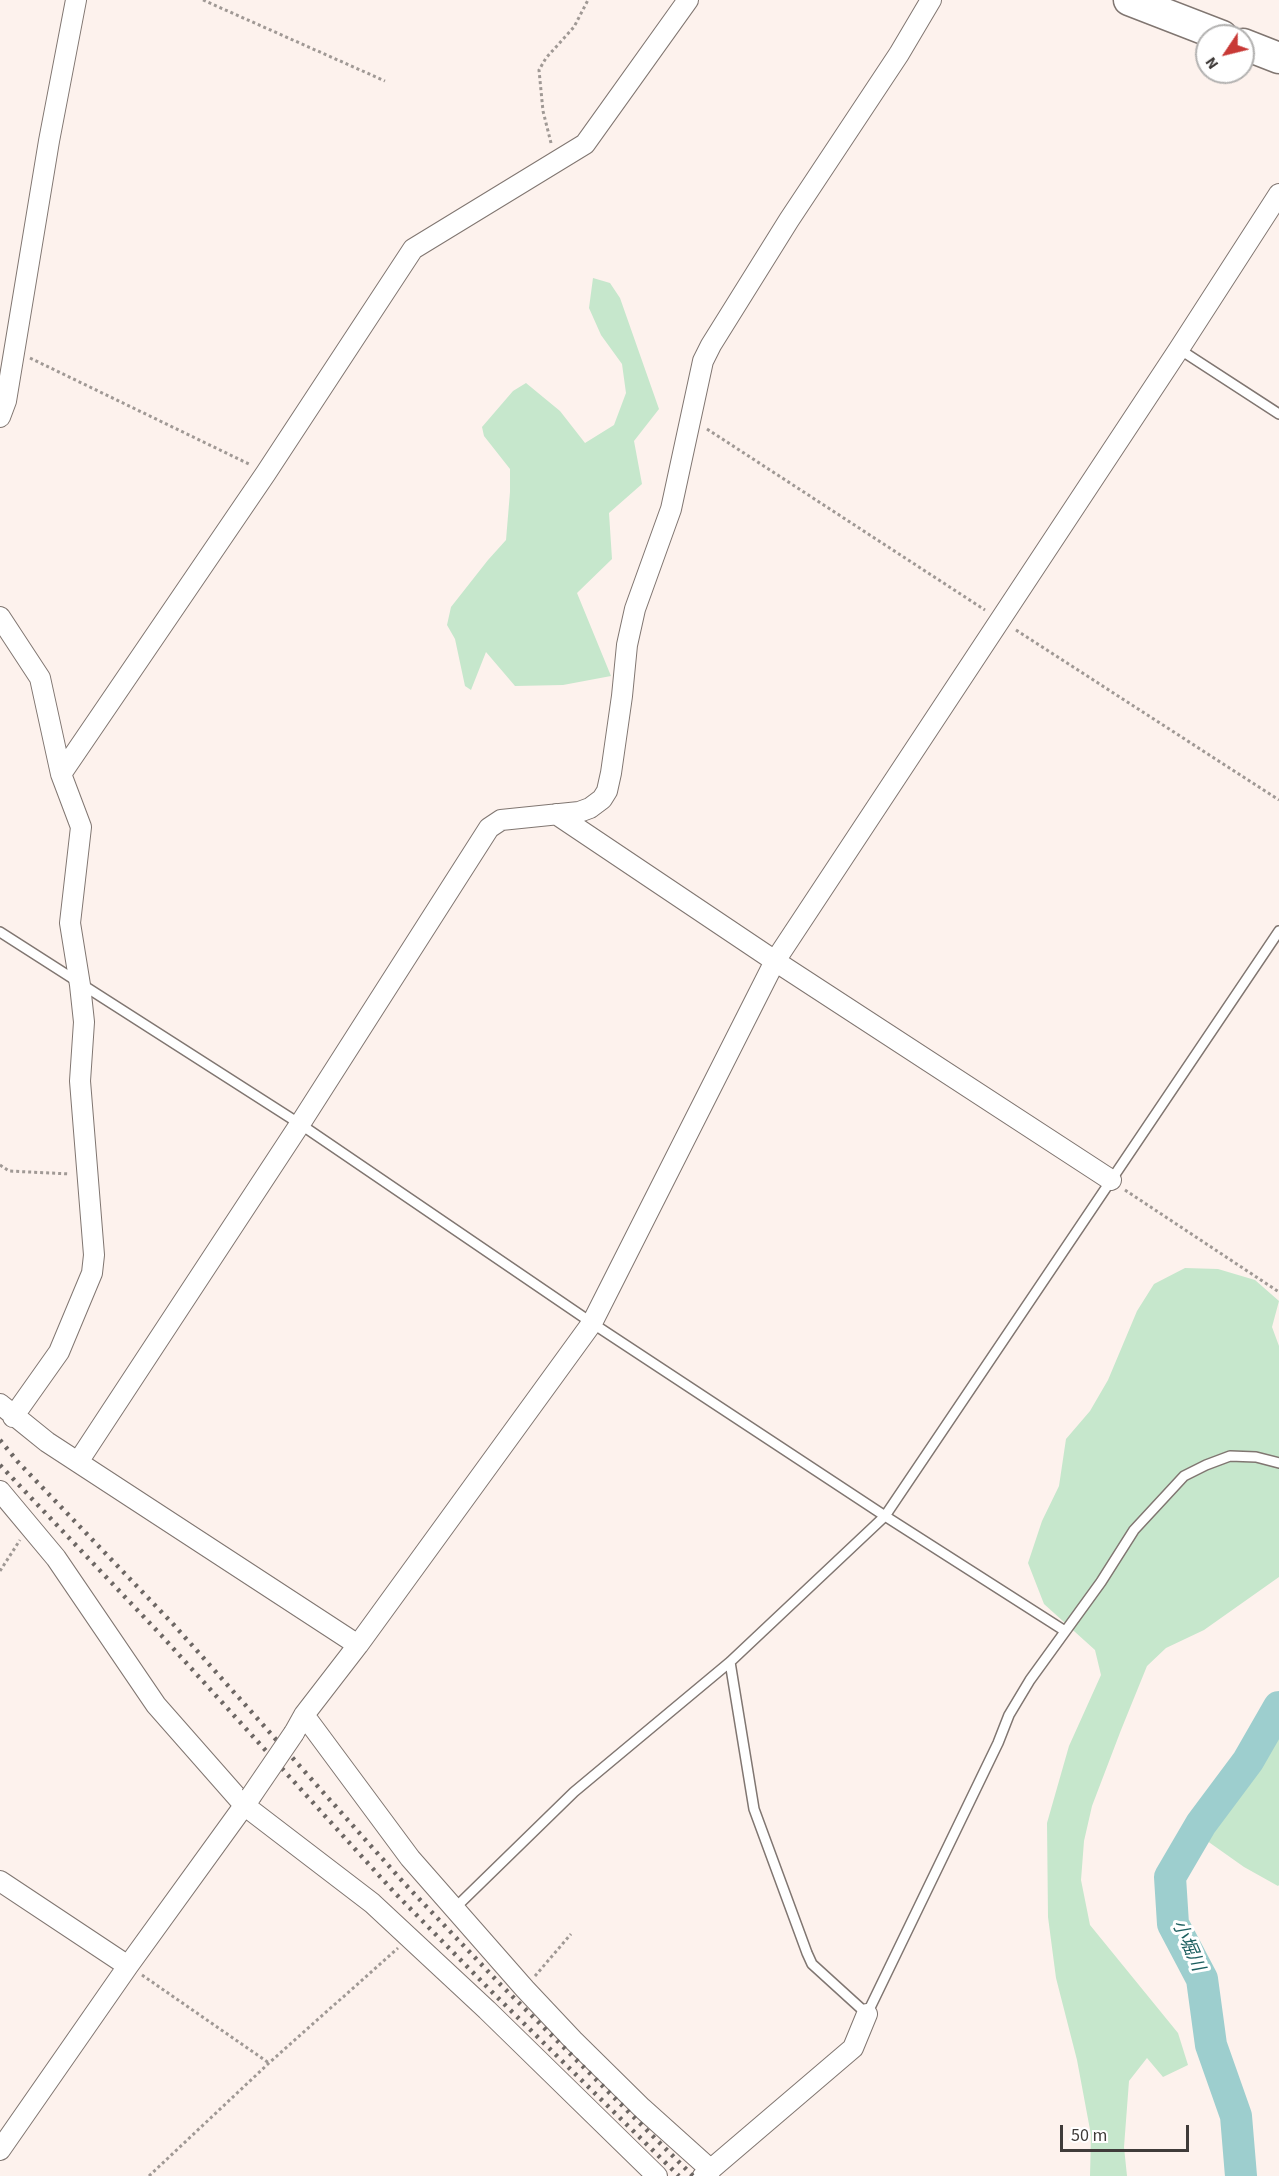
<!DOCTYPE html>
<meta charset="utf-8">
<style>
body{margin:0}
#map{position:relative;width:1279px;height:2176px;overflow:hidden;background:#fdf2ed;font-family:"Source Sans 3",sans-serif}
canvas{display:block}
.north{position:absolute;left:1195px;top:24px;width:60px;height:60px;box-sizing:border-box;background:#fff;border:2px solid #b2b1b0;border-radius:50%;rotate:235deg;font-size:16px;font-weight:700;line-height:24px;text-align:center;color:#3f3b39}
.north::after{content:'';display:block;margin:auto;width:21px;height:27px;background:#c83936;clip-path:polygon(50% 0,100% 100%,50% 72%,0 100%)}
.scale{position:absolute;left:1060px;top:2125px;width:129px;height:27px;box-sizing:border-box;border:3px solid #3f3b39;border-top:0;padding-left:8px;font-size:18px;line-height:21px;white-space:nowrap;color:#3f3b39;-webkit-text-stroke:4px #fff;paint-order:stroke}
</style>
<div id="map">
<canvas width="1279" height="2176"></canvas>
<div class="north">N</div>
<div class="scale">50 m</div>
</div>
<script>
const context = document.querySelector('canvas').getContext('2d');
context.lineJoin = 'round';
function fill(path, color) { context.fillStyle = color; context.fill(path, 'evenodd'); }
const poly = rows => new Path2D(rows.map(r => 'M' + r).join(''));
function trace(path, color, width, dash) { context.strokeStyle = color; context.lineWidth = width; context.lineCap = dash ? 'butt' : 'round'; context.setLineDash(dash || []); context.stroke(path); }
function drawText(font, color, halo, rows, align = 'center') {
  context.font = font + ' "Source Sans 3","Noto Sans JP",sans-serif'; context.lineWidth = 6; context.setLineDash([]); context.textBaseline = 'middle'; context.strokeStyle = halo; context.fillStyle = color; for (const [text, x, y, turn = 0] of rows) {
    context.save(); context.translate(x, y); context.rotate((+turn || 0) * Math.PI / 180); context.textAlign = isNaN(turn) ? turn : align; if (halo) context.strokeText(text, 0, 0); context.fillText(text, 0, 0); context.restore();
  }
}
const green = poly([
 [593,278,610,283,620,298,659,409,634,441,642,484,609,513,612,559,577,593,611,676,563,685,515,686,486,652,471,690,465,686,455,639,447,625,451,607,488,560,506,540,510,492,510,469,484,436,482,427,513,391,526,383,560,411,585,443,614,425,626,393,622,364,601,335,589,308],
 [1185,1268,1218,1269,1255,1280,1279,1301,1272,1327,1279,1346,1279,1577,1204,1630,1166,1648,1147,1666,1121,1730,1092,1806,1084,1841,1081,1880,1090,1925,1178,2033,1188,2065,1163,2077,1147,2058,1129,2081,1124,2147,1127,2176,1090,2176,1091,2135,1077,2060,1056,1978,1048,1917,1047,1823,1069,1746,1101,1675,1095,1650,1044,1604,1028,1563,1042,1521,1059,1486,1066,1439,1090,1411,1108,1380,1137,1311,1154,1284],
 [1279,1725,1279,1885,1278,1886,1244,1867,1203,1838,1255,1769]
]);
const river = poly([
 [1241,2176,1236,2116,1211,2045,1202,1979,1173,1924,1170,1877,1201,1824,1248,1761,1279,1707]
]);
const path = poly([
 [203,0,385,81],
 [551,143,543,111,539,70,546,58,574,27,588,0],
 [30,358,251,465],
 [707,429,985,610],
 [1016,630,1279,800],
 [0,1165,9,1171,70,1174],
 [1125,1190,1279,1292],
 [0,1571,20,1540],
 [142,1975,269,2063],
 [535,1976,571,1934],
 [149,2176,269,2063,398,1948]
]);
const service = poly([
 [1179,349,1279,414],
 [0,932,300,1124,592,1323,885,1516,1065,1631],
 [730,1662,754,1809,807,1953,812,1964,867,2014,998,1743,1009,1715,1030,1680,1101,1582,1134,1530,1184,1476,1206,1465,1230,1456,1256,1457,1279,1463],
 [454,1909,574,1792,730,1662,885,1516,1279,931]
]);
const minor = poly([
 [0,417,6,401,49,141,76,0],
 [0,617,40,678,61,774,81,827,70,923,80,985,84,1022,80,1081,94,1255,92,1273,59,1352,13,1417],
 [61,774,266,473,413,249,585,144,688,0],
 [556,814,775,961,1111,1180],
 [0,1404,47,1442,358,1645],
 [78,1462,300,1124,489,828,501,820,579,812,590,808,602,799,607,791,611,773,622,696,627,645,635,609,671,509,703,361,711,345,789,220,899,54,931,0],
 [0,1491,56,1558,156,1705,244,1805,372,1903,487,2010,657,2176],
 [304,1715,410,1858,525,1989,573,2040,642,2108,711,2170],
 [294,1733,304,1715,358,1645,592,1323,775,961,1179,349,1279,194],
 [0,1881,128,1966],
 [0,2150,128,1966,251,1796],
 [703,2176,853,2048,867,2014]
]);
const primary = poly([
 [1129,0,1222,36],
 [1243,44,1279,58]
]);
const rail = poly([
 [0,1440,18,1462,174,1625,404,1883,501,1985,693,2176],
 [0,1465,161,1635,394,1892,495,1995,679,2176]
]);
const minorBridge = poly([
 [251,1796,294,1733]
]);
const waterNames = [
 ["小堀川",1187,1946,66]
];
fill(green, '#c6e7cc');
trace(river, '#9dcece', 32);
trace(service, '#807671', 12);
trace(minor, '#807671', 22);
trace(primary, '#807671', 33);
trace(path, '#a09995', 3, [3, 3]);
trace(service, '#fff', 9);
trace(minor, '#fff', 20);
trace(primary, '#fff', 30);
trace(rail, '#6d6764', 4.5, [3, 6]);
trace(minorBridge, '#807671', 22, []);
trace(minorBridge, '#fff', 20);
drawText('italic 18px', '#1d5f60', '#fff', waterNames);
</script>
